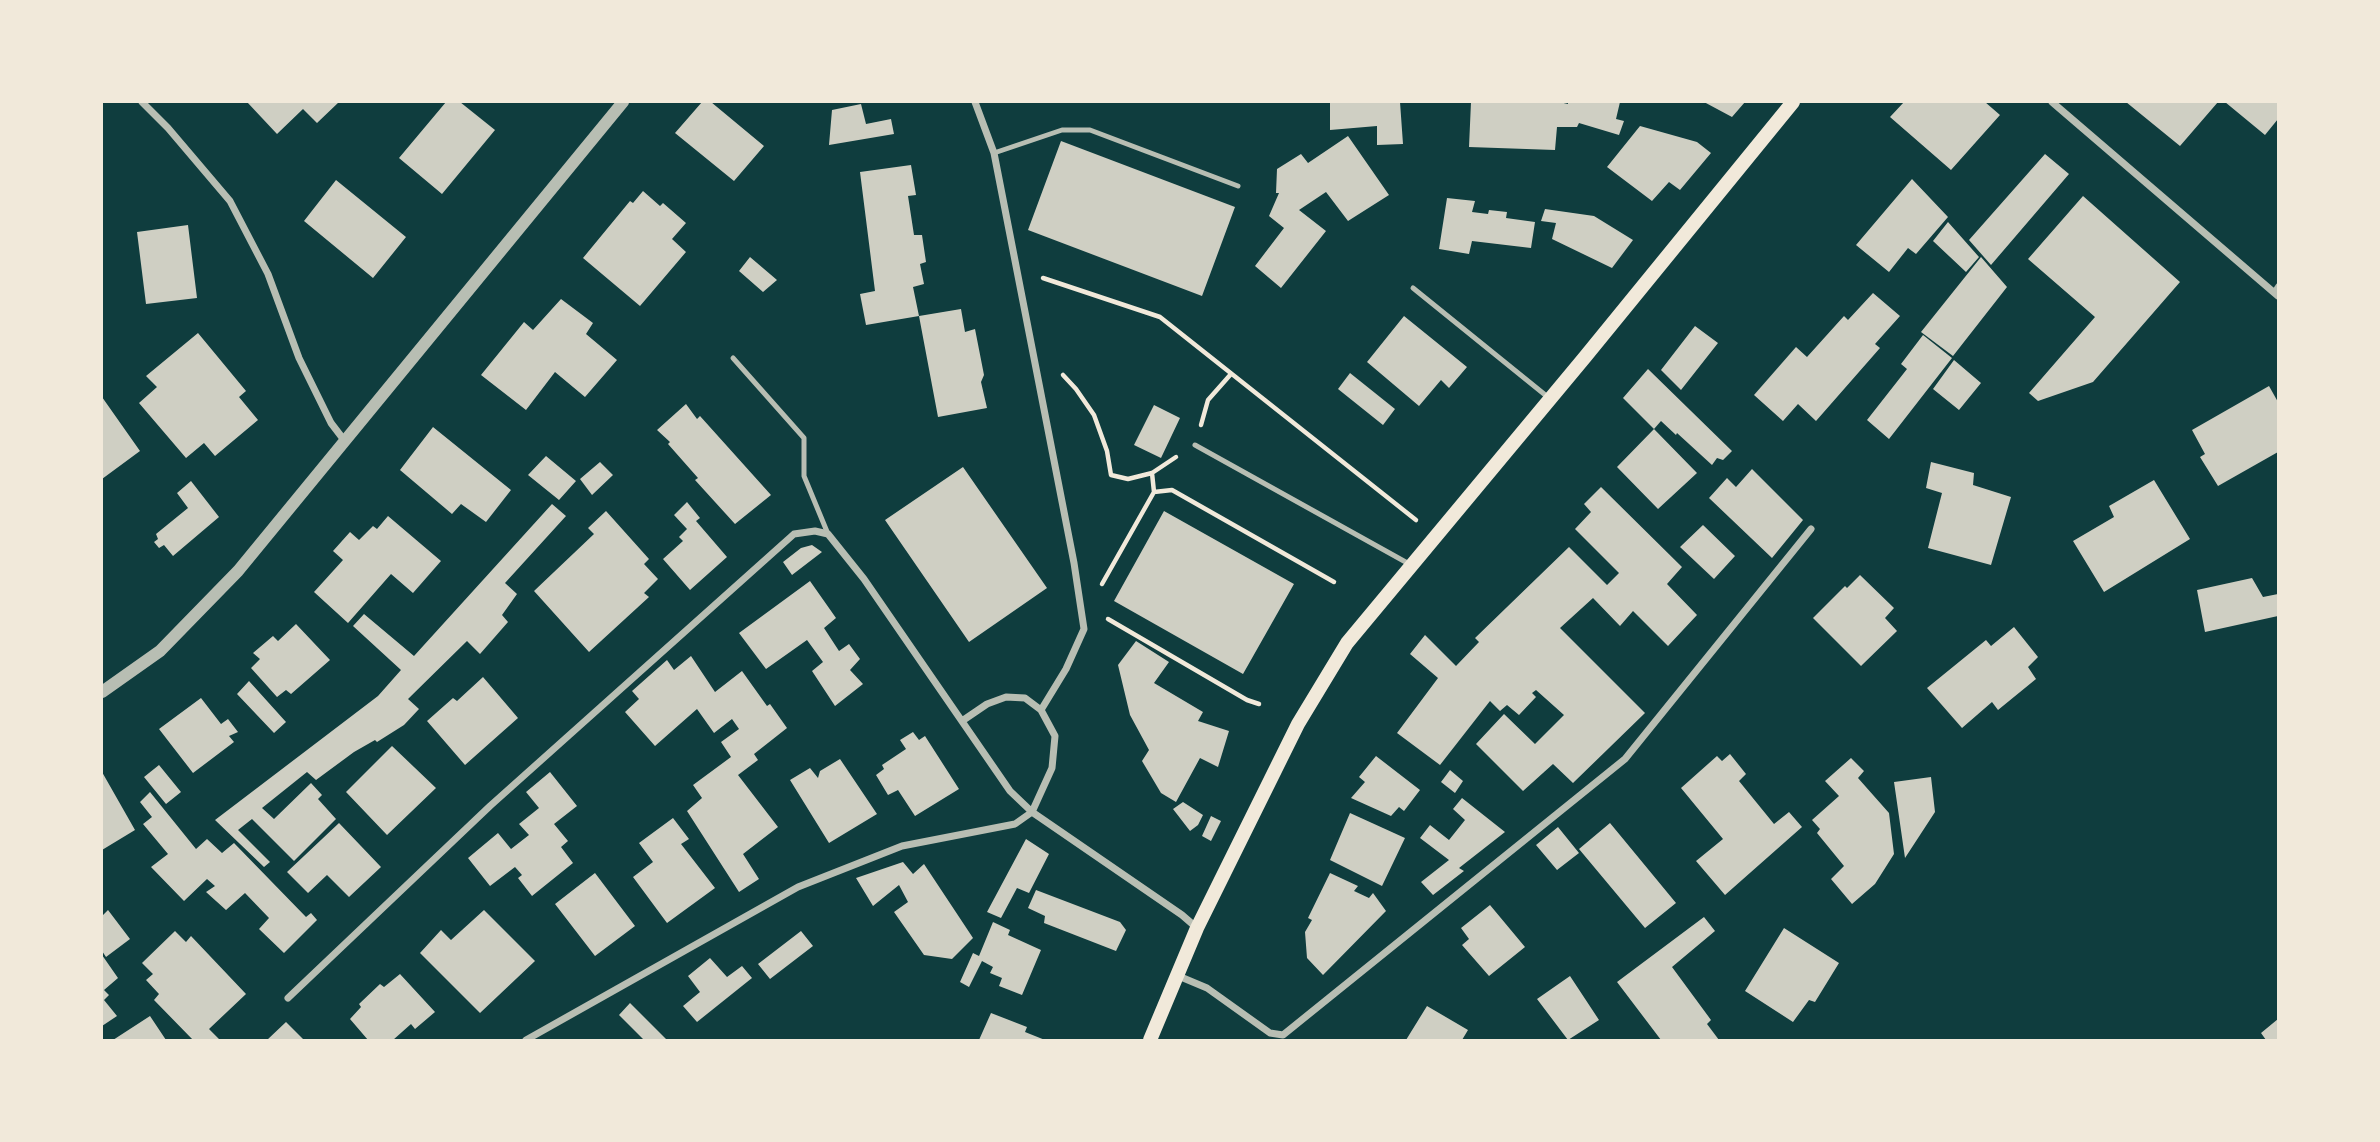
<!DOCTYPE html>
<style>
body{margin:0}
#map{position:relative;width:2380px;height:1142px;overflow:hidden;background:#0f3d3e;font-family:"Sofia Sans Condensed",sans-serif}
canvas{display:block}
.frame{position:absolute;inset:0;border:103px solid #f1e9da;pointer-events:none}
</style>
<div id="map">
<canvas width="2380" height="1142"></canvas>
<div class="frame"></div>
</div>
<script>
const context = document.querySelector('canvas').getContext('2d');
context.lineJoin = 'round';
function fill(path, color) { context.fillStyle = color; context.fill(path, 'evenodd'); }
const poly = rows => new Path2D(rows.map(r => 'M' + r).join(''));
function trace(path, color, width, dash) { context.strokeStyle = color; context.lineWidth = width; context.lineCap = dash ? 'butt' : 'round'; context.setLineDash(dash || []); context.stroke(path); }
const building = poly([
 [247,102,339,102,317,123,303,109,277,134],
 [446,102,460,102,495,130,442,194,399,158],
 [702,102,711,102,764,146,734,181,675,133],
 [1330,102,1400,102,1403,144,1377,145,1377,126,1330,130],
 [1471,102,1559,102,1568,104,1568,102,1620,102,1616,119,1624,121,1619,135,1579,123,1577,127,1557,127,1555,150,1469,147],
 [1704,102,1745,102,1732,117],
 [1904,102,1985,102,2000,115,1951,170,1890,117],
 [2126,102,2218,102,2180,146],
 [2225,102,2278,102,2278,119,2265,135],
 [861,104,866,124,891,119,894,134,829,145,832,110],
 [1640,126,1697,142,1711,153,1680,190,1669,182,1652,201,1607,167],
 [1348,136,1389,195,1348,221,1326,192,1299,210,1326,231,1281,288,1255,266,1284,228,1269,216,1279,193,1276,193,1277,169,1301,154,1308,163],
 [1061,141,1235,207,1202,296,1028,230],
 [2045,154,2069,174,1991,265,1969,240],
 [911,165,916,195,908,196,914,235,922,235,926,262,920,264,924,284,913,287,919,316,961,309,965,332,975,329,984,375,981,382,987,408,938,417,919,316,866,325,860,294,875,291,860,172],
 [1912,179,1948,217,1916,254,1908,248,1889,272,1856,245],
 [336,180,406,237,373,278,304,221],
 [643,191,660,206,663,203,686,223,672,239,686,252,640,306,583,258,630,201,633,203],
 [2083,196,2180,282,2093,382,2038,401,2029,393,2095,317,2028,259],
 [1447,198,1475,201,1472,212,1488,214,1489,210,1507,212,1506,218,1535,222,1531,248,1472,241,1469,254,1439,249],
 [1545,209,1594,216,1633,240,1612,268,1552,239,1556,223,1541,221],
 [1948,222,1979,257,1966,272,1933,241],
 [188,225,197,298,146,304,137,232],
 [750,257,777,280,763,292,739,271],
 [1981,257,2007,287,1953,356,1921,332],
 [1873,293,1900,316,1875,344,1880,348,1816,421,1798,404,1783,421,1754,395,1796,347,1807,357,1844,316,1848,320],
 [561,299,593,323,586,334,617,360,585,397,555,372,526,410,481,375,524,322,533,330],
 [1404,316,1467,367,1449,388,1441,380,1419,406,1367,362],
 [1695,326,1718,343,1681,390,1661,370],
 [198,333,246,391,239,397,258,420,215,456,204,443,186,458,139,403,157,387,146,376],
 [1923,335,1952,358,1889,439,1867,420,1907,369,1901,364],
 [1954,360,1981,383,1959,410,1933,389],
 [1648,369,1732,451,1723,460,1717,458,1712,465,1677,433,1676,435,1661,421,1654,429,1623,398],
 [1350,373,1395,409,1383,425,1338,389],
 [2269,386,2278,402,2278,452,2218,486,2200,457,2205,454,2192,430],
 [102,397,140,451,102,479],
 [686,404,697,419,700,416,771,495,735,524,695,480,698,478,668,444,670,442,657,430],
 [1154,405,1180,418,1161,458,1134,445],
 [433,427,511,490,486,522,461,504,452,514,400,470],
 [1654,429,1697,473,1658,509,1617,467],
 [546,456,576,481,559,500,528,475],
 [600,462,613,475,592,495,580,479],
 [1931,462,1974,473,1973,485,2011,497,1991,565,1928,548,1942,493,1926,488],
 [963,467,1047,588,969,642,885,520],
 [1752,469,1803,520,1772,558,1709,498,1727,478,1736,487],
 [2154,480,2190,539,2104,592,2073,541,2114,517,2109,506],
 [191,481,219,517,173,556,164,545,159,548,154,542,158,539,156,534,188,508,177,493],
 [1601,487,1682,567,1667,584,1697,615,1668,646,1633,611,1620,626,1593,598,1560,628,1645,713,1573,783,1553,764,1523,791,1476,744,1504,714,1535,744,1564,715,1536,690,1532,693,1536,697,1519,715,1507,705,1500,711,1490,701,1440,765,1397,733,1438,678,1410,654,1425,635,1456,666,1479,642,1475,638,1569,547,1607,585,1619,573,1575,529,1591,512,1584,504],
 [687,502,700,518,696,521,727,557,690,590,663,559,683,541,679,537,687,529,674,515],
 [552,504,566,516,505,583,517,594,502,615,508,622,480,654,467,641,408,699,419,709,404,725,377,742,375,740,354,752,316,780,307,772,262,808,274,819,311,783,322,795,318,799,336,819,294,861,252,819,238,830,270,862,264,867,215,820,378,696,401,670,353,626,364,614,414,656],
 [606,511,649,559,644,564,658,579,644,593,649,597,589,652,534,591,594,534,588,528],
 [1164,511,1294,584,1243,674,1114,601],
 [388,516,441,561,413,593,391,574,348,623,314,592,343,560,333,551,350,532,359,540,373,526,377,529],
 [1703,525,1735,556,1714,579,1680,547],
 [812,545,822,552,792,575,783,562,801,548],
 [1860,575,1894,608,1885,618,1897,631,1861,666,1813,618,1845,586,1847,588],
 [2252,578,2263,597,2278,594,2278,616,2205,632,2197,590],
 [810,581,836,618,824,628,839,651,849,644,860,659,850,670,863,684,835,706,812,671,823,662,807,640,766,669,739,633],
 [296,624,330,660,291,694,286,690,277,697,251,668,260,659,253,653,273,636,278,641],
 [2014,627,2038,657,2028,667,2036,679,1998,710,1992,702,1962,728,1927,688,1986,640,1991,646],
 [1136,641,1169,662,1154,683,1203,712,1198,721,1229,731,1218,767,1200,758,1176,802,1161,793,1142,761,1149,750,1130,715,1118,665],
 [691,656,715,692,742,671,767,706,770,704,787,728,754,754,758,760,738,775,778,827,743,854,759,879,739,892,687,811,702,798,693,785,731,757,721,742,739,729,732,719,714,733,697,709,655,746,625,712,639,699,632,691,667,660,674,670],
 [483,677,518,718,465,765,427,721,453,698,457,701],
 [249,681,286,722,274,733,237,694],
 [201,698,221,724,228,719,238,732,229,736,234,742,193,773,159,729],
 [913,732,919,740,925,736,959,789,915,816,898,790,888,795,876,775,884,769,882,765,906,749,900,740],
 [392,746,436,788,387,835,346,792],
 [1730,754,1746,774,1739,781,1774,824,1789,812,1802,827,1725,895,1696,861,1723,839,1681,788,1717,756,1722,761],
 [1376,756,1420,790,1404,811,1399,807,1391,816,1351,798,1365,782,1359,777],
 [1851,758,1864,771,1858,778,1889,813,1894,854,1875,884,1852,904,1831,879,1844,866,1817,833,1820,829,1812,820,1839,796,1825,781],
 [840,759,877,814,829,843,790,780,810,768,818,778,820,771],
 [159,765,181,792,166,804,144,777],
 [1450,770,1463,781,1455,793,1441,782],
 [102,772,135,830,102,850],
 [550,772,577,806,554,824,568,841,561,847,573,863,532,896,518,878,522,875,515,867,490,886,468,858,498,833,511,849,529,835,519,824,539,808,526,792],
 [1931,777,1935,812,1905,858,1894,782],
 [150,792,196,849,207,839,222,853,234,843,306,917,311,913,317,920,284,953,259,929,269,918,245,893,226,910,206,892,215,886,207,879,184,901,151,867,168,854,143,824,152,817,140,802],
 [1462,798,1505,832,1459,868,1464,871,1433,895,1421,882,1449,860,1420,838,1430,825,1449,840,1465,820,1453,809],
 [1183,802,1203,815,1198,825,1190,831,1173,809],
 [1350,813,1405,838,1382,886,1330,860],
 [1211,816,1221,821,1211,841,1202,836],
 [673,818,689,839,681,844,715,888,667,923,633,877,653,862,639,843],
 [339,823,381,867,349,897,327,875,308,893,287,872],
 [1610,823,1676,903,1645,928,1579,849],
 [1558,827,1579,853,1557,870,1536,845],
 [1026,839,1049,854,1029,893,1017,888,1001,918,987,912],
 [903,862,913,874,924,864,973,938,952,959,924,955,894,912,908,902,899,885,873,906,856,878],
 [595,873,635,926,595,956,555,904],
 [1330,873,1358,886,1354,891,1369,898,1373,893,1386,911,1323,975,1307,958,1305,932,1312,920,1308,918],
 [1036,890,1120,922,1126,930,1116,951,1044,923,1045,916,1028,908],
 [1490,905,1525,947,1489,976,1462,945,1469,939,1461,928],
 [108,910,130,939,106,957,102,951,102,916],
 [484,910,535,961,480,1013,420,953,441,930,451,940],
 [1704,917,1715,931,1672,967,1711,1020,1707,1024,1719,1040,1661,1040,1617,982],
 [993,922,1010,930,1008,935,1041,950,1022,995,999,986,1002,978,990,973,993,967,982,961,969,987,960,982,973,953,979,956],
 [1784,928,1839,963,1815,1002,1809,1000,1793,1022,1745,991],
 [175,931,186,942,191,936,246,994,209,1029,220,1040,193,1040,154,1000,159,994,146,980,153,974,142,963],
 [801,931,813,946,770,979,758,964],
 [102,955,118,978,104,990,109,995,104,1000,117,1016,102,1026],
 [710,958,727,977,742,966,752,978,697,1022,683,1006,700,992,688,976],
 [400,974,435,1012,415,1029,411,1024,393,1040,368,1040,350,1019,361,1007,359,1004,380,984,384,987],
 [1570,976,1599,1020,1568,1040,1537,999],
 [630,1003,667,1040,644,1040,619,1015],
 [1427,1006,1468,1030,1462,1040,1406,1040],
 [991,1013,1027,1027,1025,1032,1045,1040,979,1040],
 [150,1016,166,1040,113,1040],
 [2278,1019,2278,1040,2266,1040,2261,1033],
 [286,1022,304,1040,267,1040]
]);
const path = poly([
 [1043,278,1160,317,1416,520],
 [1063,375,1076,389,1094,415,1107,451,1111,475,1128,479,1152,473,1176,457],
 [1201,425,1208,400,1231,374],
 [1154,492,1172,490,1334,582],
 [1102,584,1154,492,1152,473],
 [1108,619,1247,700,1259,704]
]);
const service = poly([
 [994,153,1062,130,1090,130,1238,186],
 [1413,288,1549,398],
 [2274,292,2278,286],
 [733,358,804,438,804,476,828,534],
 [1195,445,1411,565]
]);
const minor = poly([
 [142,102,168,128,230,201,268,274,299,358,331,423,344,440],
 [975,102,994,153,1074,563,1084,629,1066,669,1041,710],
 [2052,102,2278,296],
 [1176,975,1207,988,1270,1033,1283,1035,1625,759,1811,529],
 [288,998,490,806,794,534,815,531,828,534,864,579,1010,791,1032,812,1182,915,1197,928],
 [526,1040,798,887,902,846,1015,824,1032,812,1052,768,1055,736,1041,710,1025,698,1006,697,987,704,962,721]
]);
const tertiary = poly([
 [102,692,160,651,238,571,623,102]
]);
const secondary = poly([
 [1150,1040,1197,928,1298,724,1347,643,1585,357,1793,102]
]);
fill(building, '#cfcfc3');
trace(path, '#f1e9da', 4.5);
trace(service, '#b8beb3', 5);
trace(minor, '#b8beb3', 7);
trace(tertiary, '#b8beb3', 12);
trace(secondary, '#f1e9da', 14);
</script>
